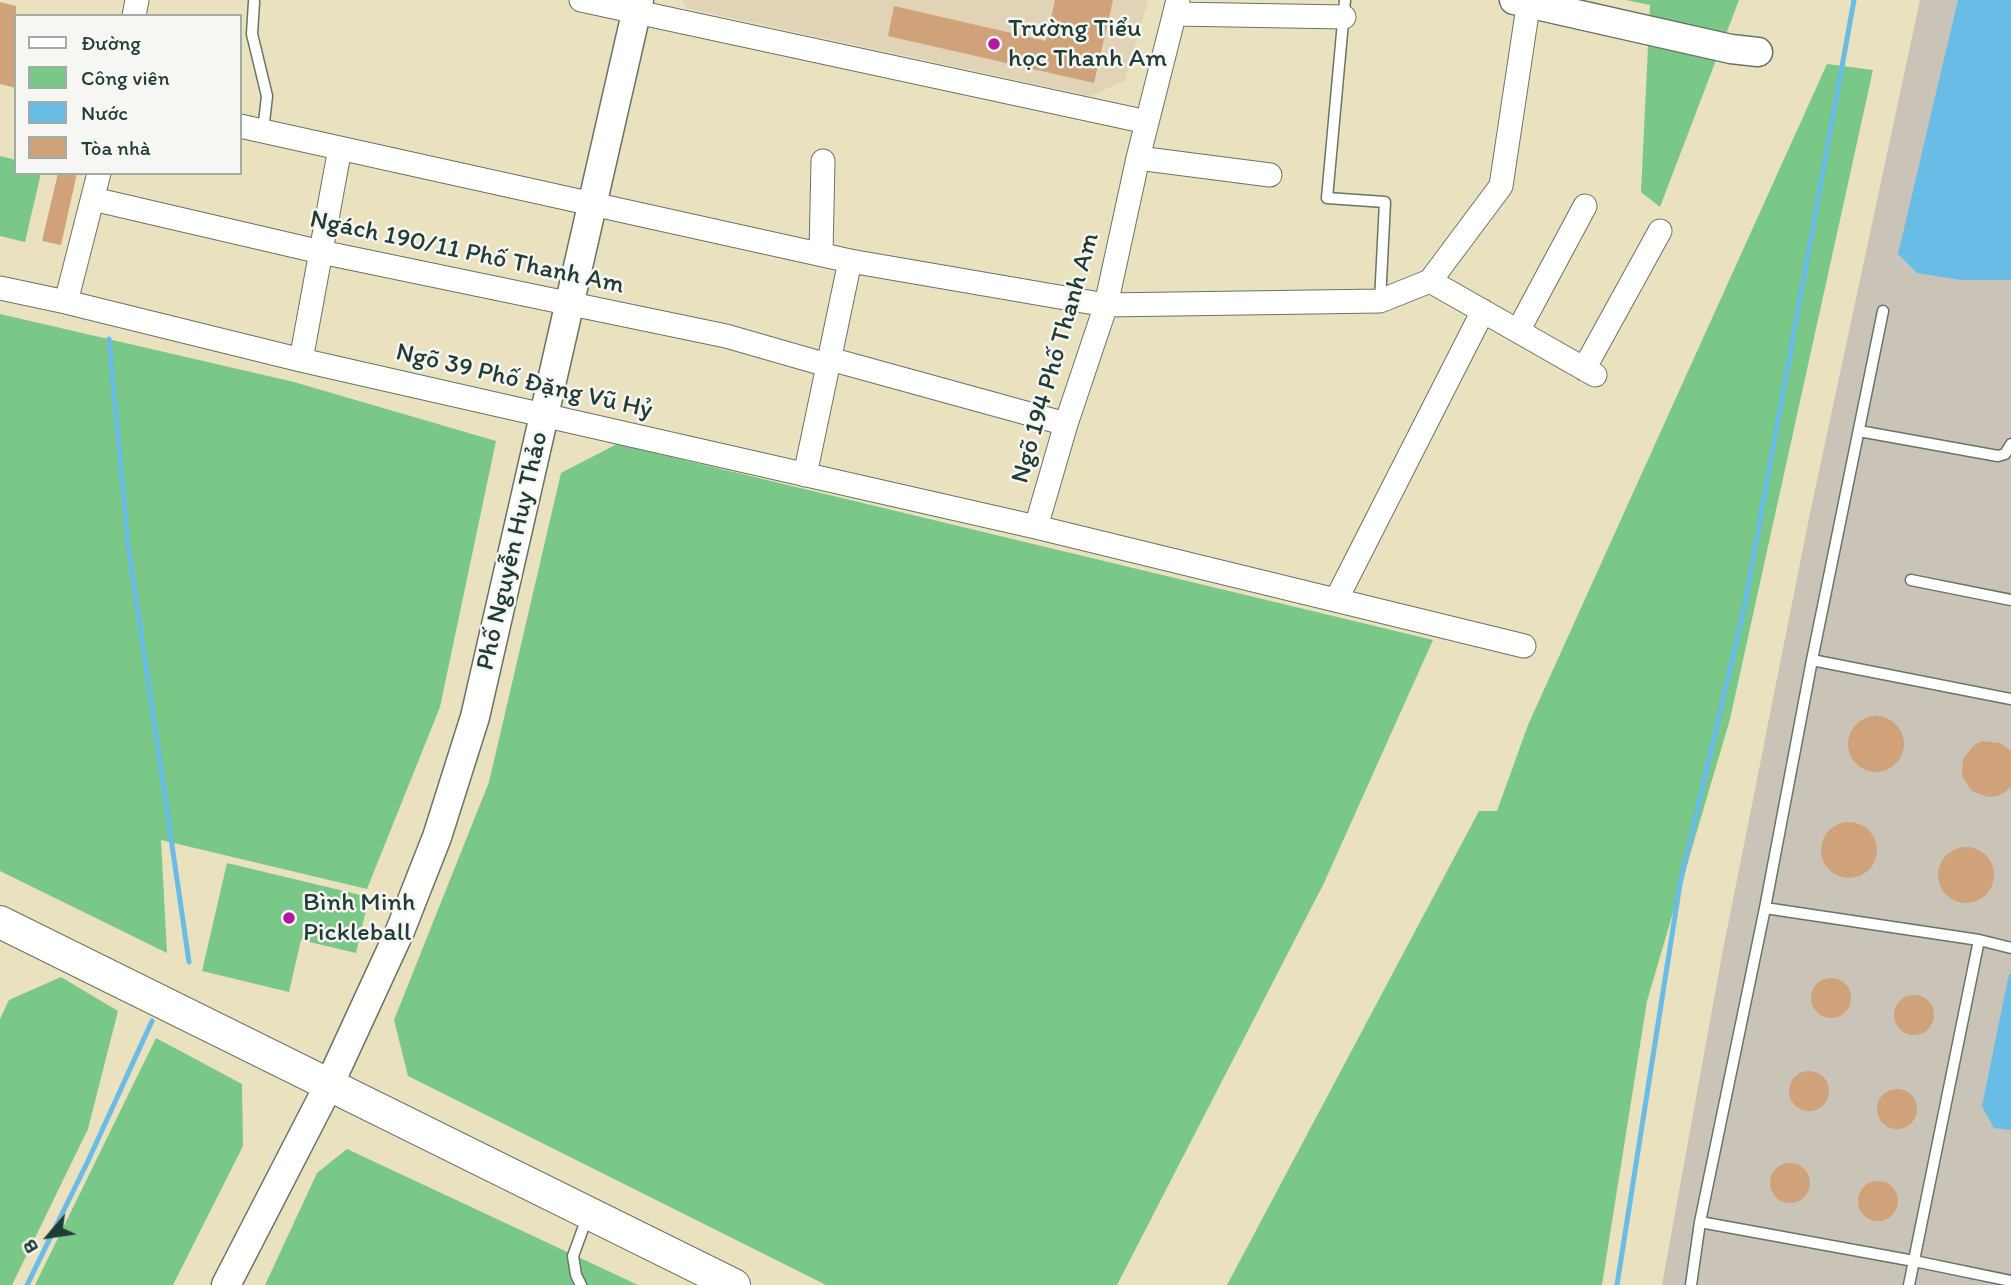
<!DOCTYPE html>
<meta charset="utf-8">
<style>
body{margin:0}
#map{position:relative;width:2011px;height:1285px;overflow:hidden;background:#eae1bf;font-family:Itim,sans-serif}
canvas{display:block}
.legend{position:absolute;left:14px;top:14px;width:228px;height:161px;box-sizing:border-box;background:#f6f6f2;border:2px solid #a0aca6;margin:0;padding:9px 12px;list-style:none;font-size:21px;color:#1f3d34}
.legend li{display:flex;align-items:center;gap:14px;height:35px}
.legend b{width:35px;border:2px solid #a0aca6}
.north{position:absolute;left:14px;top:1201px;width:70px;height:70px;-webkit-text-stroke:5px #f6f6f2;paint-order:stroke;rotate:241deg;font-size:19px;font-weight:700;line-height:28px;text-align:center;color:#1f3d34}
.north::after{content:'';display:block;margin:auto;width:24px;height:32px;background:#1f3d34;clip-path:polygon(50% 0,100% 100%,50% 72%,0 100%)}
</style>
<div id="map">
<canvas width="2011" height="1285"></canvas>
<ul class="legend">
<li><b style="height:9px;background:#fff"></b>Đường</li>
<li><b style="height:19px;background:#79c888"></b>Công viên</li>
<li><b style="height:19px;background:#69bce5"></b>Nước</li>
<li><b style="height:19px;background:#d0a279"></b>Tòa nhà</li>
</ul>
<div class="north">B</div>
</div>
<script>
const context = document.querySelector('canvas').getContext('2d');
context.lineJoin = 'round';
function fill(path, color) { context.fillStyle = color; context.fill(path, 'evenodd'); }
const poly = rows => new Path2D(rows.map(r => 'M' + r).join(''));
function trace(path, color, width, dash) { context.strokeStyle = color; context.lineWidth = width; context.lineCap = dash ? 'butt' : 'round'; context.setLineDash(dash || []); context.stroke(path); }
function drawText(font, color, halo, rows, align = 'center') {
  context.font = font + ' Itim,sans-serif'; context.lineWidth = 5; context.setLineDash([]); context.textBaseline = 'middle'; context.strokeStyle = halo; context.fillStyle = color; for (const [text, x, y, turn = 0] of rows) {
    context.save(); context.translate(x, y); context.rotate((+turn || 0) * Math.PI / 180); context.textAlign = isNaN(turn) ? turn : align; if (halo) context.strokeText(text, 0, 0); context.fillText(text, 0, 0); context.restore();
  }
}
const built = poly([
 [683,0,1148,0,1125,80,1091,96,686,8]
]);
const industrial = poly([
 [1920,0,2011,0,2011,1285,1662,1285,1722,955,1809,518]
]);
const green = poly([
 [1626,0,1739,0,1660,207,1641,192,1650,5],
 [1827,64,1873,70,1730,719,1647,1001,1602,1285,1227,1285,1479,811,1497,811,1528,725],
 [0,156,16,160,16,173,41,173,25,242,0,236],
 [0,314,294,382,496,441,440,707,367,889,161,840,167,953,0,871],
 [617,444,1433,640,1324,883,1117,1285,826,1285,408,1076,394,1020,489,782,561,473],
 [227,863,369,897,356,953,301,940,289,992,202,971],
 [61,977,118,1011,88,1129,12,1285,0,1285,0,1019,9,1000],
 [156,1038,242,1084,243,1146,173,1285,35,1285],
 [347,1149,638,1285,265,1285,317,1173]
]);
const water = poly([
 [1958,0,2011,0,2011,280,1961,280,1917,273,1898,254],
 [2009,974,2011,974,2011,1130,1994,1128,1982,1106]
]);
const stream = poly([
 [109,339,128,543,189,962],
 [27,1285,88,1161,152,1021],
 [1617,1285,1680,884,1744,609,1854,0]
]);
const building = poly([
 [1055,0,1113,0,1094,83,888,36,894,6,1046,41],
 [0,2,16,6,16,88,0,84],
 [58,173,77,173,61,245,42,241],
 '1848 744a28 28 0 1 1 56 0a28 28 0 1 1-56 0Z',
 [1982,741,2000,743,2011,751,2011,787,2005,792,1997,796,1988,797,1972,791,1962,776,1963,759,1974,745],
 '1821 850a28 28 0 1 1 56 0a28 28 0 1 1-56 0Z',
 '1938 875a28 28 0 1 1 56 0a28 28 0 1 1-56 0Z',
 '1811 998a20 20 0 1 1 40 0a20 20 0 1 1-40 0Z',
 '1894 1015a20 20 0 1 1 40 0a20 20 0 1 1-40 0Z',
 '1789 1091a20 20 0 1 1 40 0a20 20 0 1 1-40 0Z',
 '1877 1109a20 20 0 1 1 40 0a20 20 0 1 1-40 0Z',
 '1770 1183a20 20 0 1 1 40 0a20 20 0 1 1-40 0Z',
 '1858 1201a20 20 0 1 1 40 0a20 20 0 1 1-40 0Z'
]);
const service = poly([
 [1345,0,1327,198,1385,202,1380,301],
 [254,2,252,34,267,96,263,131],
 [1859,431,1998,456,2005,454,2011,444],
 [1911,580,2011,600],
 [1812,660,2011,699],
 [1765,908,1979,940,2011,948],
 [1700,1222,1914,1261,2011,1281],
 [581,1285,576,1275,573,1256,588,1215],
 [1691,1285,1700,1222,1765,908,1812,660,1883,311],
 [1909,1285,1979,940]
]);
const minor = poly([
 [581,0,1147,122],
 [1175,14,1344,17],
 [134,16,137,0],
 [240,126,850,261,1106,305,1380,301,1430,281],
 [1138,158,1270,175],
 [93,199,321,252,726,336,827,365],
 [821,254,823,161],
 [1430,281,1501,186,1529,0],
 [1430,281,1595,375],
 [0,288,66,302,301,360,1036,527,1524,646],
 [66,302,99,173],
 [1518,331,1585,206],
 [830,359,1066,424],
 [301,360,340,148],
 [1584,369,1660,231],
 [805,475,850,261],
 [1036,527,1066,424,1106,305,1138,158,1178,0],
 [1336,600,1483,311]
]);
const tertiary = poly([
 [1514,0,1731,49,1758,52],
 [226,1285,329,1085,400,931,437,837,475,717,639,0]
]);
const secondary = poly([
 [0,922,734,1285]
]);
const markers = [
 [994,44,7,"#b5179e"],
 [289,918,7,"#b5179e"]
];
const poiNames = [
 ["Trường Tiểu",1008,29],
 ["học Thanh Am",1008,59],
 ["Bình Minh",303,903],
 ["Pickleball",303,933]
];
const streetNames = [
 ["Ngách 190/11 Phố Thanh Am",467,253,12],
 ["Ngõ 194 Phố Thanh Am",1056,358,-74],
 ["Ngõ 39 Phố Đặng Vũ Hỷ",524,382,13],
 ["Phố Nguyễn Huy Thảo",513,551,-77]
];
fill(built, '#e1d3b5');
fill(industrial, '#c9c3b8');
fill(green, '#79c888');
fill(water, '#69bce5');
trace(stream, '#69bce5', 5);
fill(building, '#d0a279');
trace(service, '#667665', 13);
trace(minor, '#667665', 25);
trace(tertiary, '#667665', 31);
trace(secondary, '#667665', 34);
trace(service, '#fff', 10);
trace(minor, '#fff', 23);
trace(tertiary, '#fff', 28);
trace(secondary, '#fff', 32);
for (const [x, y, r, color] of markers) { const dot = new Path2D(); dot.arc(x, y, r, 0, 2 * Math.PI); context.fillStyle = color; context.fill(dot); trace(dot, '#f6f6f2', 2.5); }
drawText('26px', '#1f3d34', '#f6f6f2', poiNames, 'left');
drawText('26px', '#1f3d34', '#f6f6f2', streetNames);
</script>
